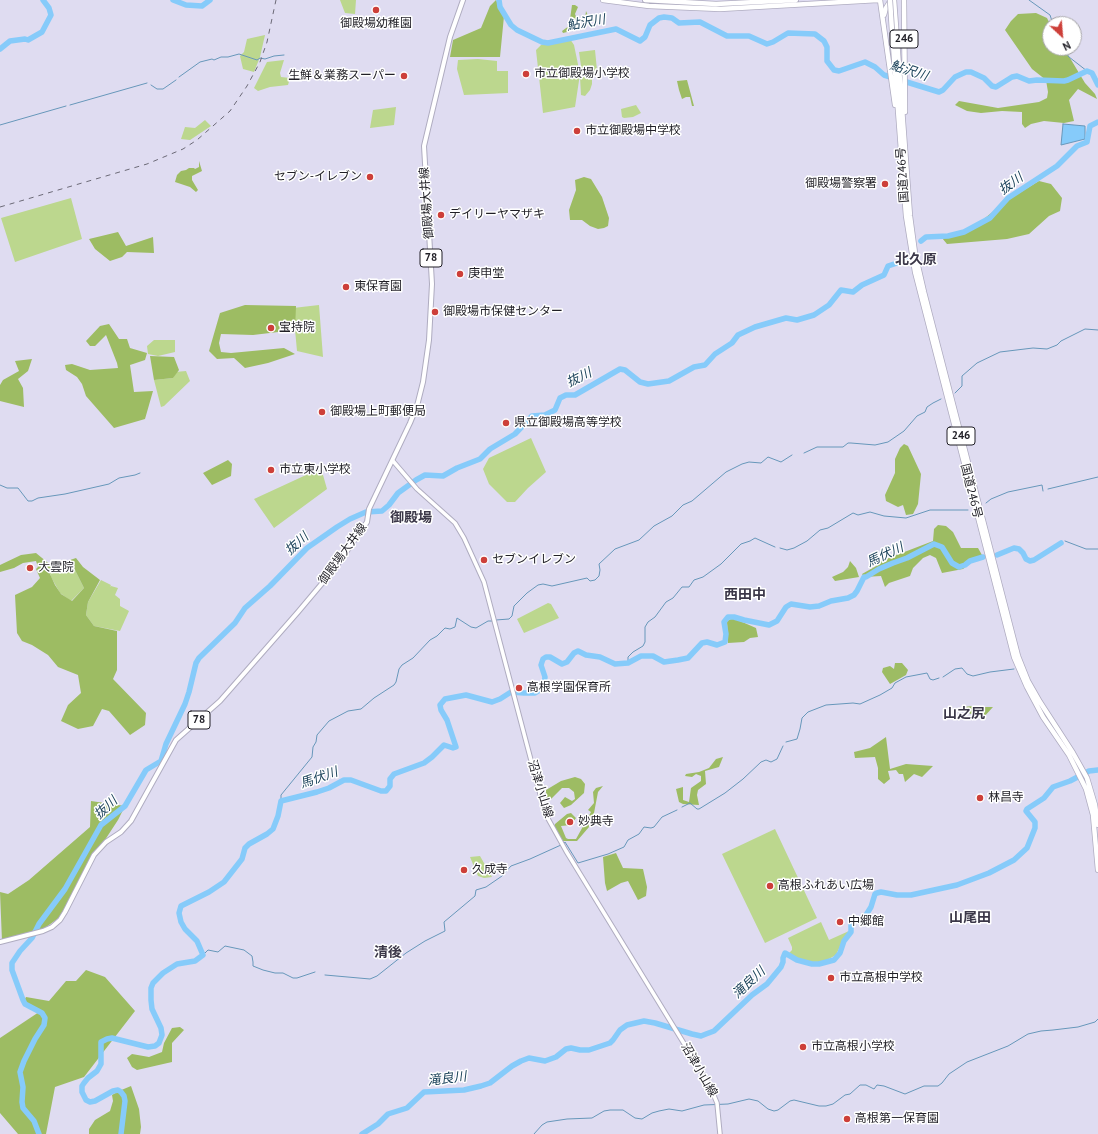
<!DOCTYPE html>
<meta charset="utf-8">
<style>
body{margin:0}
#map{position:relative;width:1098px;height:1134px;overflow:hidden;background:#dfdcf1;font-family:"PT Sans",sans-serif}
canvas{display:block}
.north{position:absolute;left:1042px;top:16px;width:40px;height:40px;box-sizing:border-box;background:#fff;border:1px solid #a6a5a8;border-radius:50%;rotate:154deg;font-size:11px;font-weight:700;line-height:16px;text-align:center;color:#201f26}
.north::after{content:'';display:block;margin:auto;width:14px;height:18px;background:#cd3f39;clip-path:polygon(50% 0,100% 100%,50% 72%,0 100%)}
</style>
<div id="map">
<canvas width="1098" height="1134"></canvas>
<div class="north">N</div>
</div>
<script>
const context = document.querySelector('canvas').getContext('2d');
context.lineJoin = 'round';
function fill(path, color) { context.fillStyle = color; context.fill(path, 'evenodd'); }
const poly = rows => new Path2D(rows.map(r => 'M' + r).join(''));
function trace(path, color, width, dash) { context.strokeStyle = color; context.lineWidth = width; context.lineCap = dash ? 'butt' : 'round'; context.setLineDash(dash || []); context.stroke(path); }
function drawText(font, color, halo, rows, align = 'center') {
  context.font = font + ' "PT Sans","Noto Sans JP",sans-serif'; context.lineWidth = 3; context.setLineDash([]); context.textBaseline = 'middle'; context.strokeStyle = halo; context.fillStyle = color; for (const [text, x, y, turn = 0] of rows) {
    context.save(); context.translate(x, y); context.rotate((+turn || 0) * Math.PI / 180); context.textAlign = isNaN(turn) ? turn : align; if (halo) context.strokeText(text, 0, 0); context.fillText(text, 0, 0); context.restore();
  }
}
const green = poly([
 [340,0,356,0,355,14,345,13],
 [265,35,260,57,254,72,243,69,240,56,244,52,247,39],
 [570,39,574,45,580,74,575,107,543,113,536,50,541,45],
 [595,50,597,70,582,73,579,52],
 [478,59,497,61,497,71,508,71,508,93,464,95,457,69,458,60],
 [284,60,280,73,281,77,290,78,288,85,270,87,258,91,254,88,267,62],
 [592,76,592,84,590,90,585,96,581,95,580,77],
 [636,105,641,113,633,117,624,118,622,117,621,109],
 [396,107,394,125,370,128,373,110],
 [205,120,211,126,190,140,181,139,185,127,195,128],
 [71,198,82,239,15,262,1,218],
 [319,305,323,357,297,351,293,308],
 [154,340,175,340,175,352,158,356,148,354,147,346],
 [186,371,190,381,164,406,161,407,154,380,173,378,175,372],
 [531,438,546,472,528,488,515,502,507,502,489,484,483,469,489,458],
 [319,469,323,475,327,489,274,528,254,499],
 [71,562,84,588,71,601,60,593,51,577,49,570,55,565,59,566],
 [101,580,111,585,110,587,111,586,118,588,115,595,120,599,120,606,129,611,120,631,94,626,86,615,88,602],
 [548,603,551,604,559,618,524,633,517,619],
 [775,829,817,918,765,943,722,854],
 [480,856,492,877,484,878,478,876,470,857],
 [821,922,829,940,849,931,842,942,836,955,825,961,812,963,797,959,789,953,792,950,792,947,788,938]
]);
const forest = poly([
 [496,0,504,16,500,57,450,57,453,40,481,28,490,6],
 [572,5,575,5,578,7,575,14,577,19,585,19,586,11,589,18,595,20,592,22,587,20,575,24,567,32,563,33,562,31,569,26],
 [1036,13,1047,18,1050,24,1050,48,1064,48,1085,83,1095,94,1097,99,1078,89,1069,100,1074,121,1064,123,1044,121,1031,124,1025,128,1022,124,1022,112,1002,111,981,113,967,111,955,105,959,101,998,108,1039,102,1047,98,1048,92,1046,80,1032,69,1005,30,1011,21,1018,14],
 [687,80,694,106,692,106,690,97,686,97,682,99,679,90,677,81],
 [199,161,202,171,192,176,192,180,198,190,196,192,190,187,175,182,177,175,181,171,186,170,189,168,194,168,195,169,199,167],
 [584,177,591,179,602,197,609,218,608,226,604,228,598,229,590,226,582,220,570,220,569,210,576,190,575,180],
 [1039,181,1051,184,1062,198,1060,211,1049,216,1029,234,1007,239,947,244,942,238,969,231,1006,201],
 [118,232,126,246,153,237,154,253,127,252,122,257,110,261,95,249,89,239],
 [245,305,296,306,295,330,253,335,221,334,219,343,221,352,231,353,284,348,295,354,268,363,245,368,234,358,217,359,209,351,220,313],
 [109,324,119,339,127,339,130,348,147,353,145,360,130,365,134,392,153,391,145,419,114,428,86,396,82,384,77,377,66,370,65,365,72,364,90,370,118,368,117,363,106,335,95,346,90,346,86,341,100,326],
 [150,356,174,357,179,370,173,378,154,380],
 [32,359,28,371,18,379,23,388,24,407,0,401,0,385,3,380,19,371,15,361],
 [904,444,908,446,921,474,918,504,913,514,906,515,903,505,898,507,886,501,885,495,895,473,895,459,900,448],
 [228,460,232,464,231,476,212,485,203,473],
 [938,525,946,526,953,532,961,548,978,548,982,555,963,569,942,573,936,558,930,555,923,558,913,568,910,576,889,583,885,587,881,576,864,577,862,574,878,565,881,561,933,541,934,529],
 [36,553,53,567,49,569,49,572,55,585,61,594,72,601,84,588,71,562,59,566,55,565,76,558,83,567,100,580,88,602,86,615,94,626,117,631,117,670,113,679,146,713,145,725,130,735,109,711,102,709,93,726,78,729,61,721,68,705,81,693,78,675,58,667,48,655,32,645,22,641,17,633,15,595,32,587,40,578,36,569,38,567,36,561,23,563,14,568,0,572,0,565,21,555],
 [850,561,856,568,859,577,835,581,832,577,843,572,848,567],
 [733,618,756,628,758,637,750,638,744,642,728,643,727,621],
 [895,663,902,663,908,670,906,675,890,684,882,672,883,668,890,666,894,669],
 [973,706,978,712,985,711,985,707,993,707,982,719,962,710,963,707],
 [886,737,890,769,906,764,933,766,922,777,914,774,905,782,903,774,899,774,896,770,888,771,890,779,884,784,878,779,878,768,875,757,855,758,854,752,870,748],
 [723,757,719,767,705,771,706,784,698,790,697,795,699,805,683,804,679,802,676,789,683,787,683,800,689,802,691,788,701,781,701,776,696,774,692,777,685,776,686,774,699,772,709,768,716,759],
 [575,777,581,779,585,784,584,793,571,805,564,808,560,803,565,797,572,801,575,799,574,792,569,788,562,788,550,800,546,799,546,790,561,781],
 [603,786,598,792,594,813,588,821,589,827,577,841,563,841,554,827,555,824,567,814,571,813,576,818,571,825,561,826,566,838,568,839,576,839,591,812,588,810,594,803,593,792,596,788],
 [91,801,125,806,118,820,99,849,60,917,38,933,2,941,0,892,8,894,29,880,90,827],
 [616,853,623,868,643,869,647,887,646,896,638,900,628,881,621,883,607,891,605,883,603,857],
 [86,970,105,977,135,1011,84,1077,55,1087,46,1134,18,1134,0,1113,0,1038,39,1012,27,1004,25,999,26,997,49,1001,66,981,76,981],
 [180,1027,184,1030,172,1043,172,1062,137,1070,132,1067,127,1058,132,1054,149,1057,162,1052,164,1043,172,1028],
 [131,1086,139,1109,141,1127,140,1134,89,1134,89,1129,95,1120,110,1111,113,1101,112,1095,119,1091]
]);
const water = poly([
 [1063,124,1085,126,1085,139,1061,145,1063,124]
]);
const stream = poly([
 [1029,0,1050,15,1053,24],
 [1061,48,1069,57,1087,71],
 [179,77,200,62,212,59,214,60,221,57,228,57,239,54,257,60,260,58,265,59,274,56,284,55],
 [151,85,157,89,163,89,176,80],
 [70,105,147,83],
 [0,125,66,106],
 [955,393,962,386,962,376,977,363,1000,352,1033,348,1047,349,1057,345,1061,341,1085,329,1098,330],
 [804,453,817,447,843,447,848,443,851,443,875,445,888,442,904,431,917,416,925,412,927,407,933,403,941,399],
 [0,485,7,488,18,488,28,501,32,501,38,498,65,494,109,484,119,478,135,475,140,473],
 [1048,489,1098,477],
 [986,503,991,499,1008,492,1042,485,1043,491],
 [1065,541,1086,549,1098,549],
 [780,548,787,550,794,548,807,541,820,530,828,528,853,513,858,515,870,512,884,516,906,518,930,510,968,510],
 [496,620,509,619,512,616,514,606,527,593,538,585,543,584,552,586,587,578,590,581,595,580,599,576,600,570,599,564,615,549,639,540,654,526,672,516,683,505,692,501,726,472,742,464,749,462,761,463,768,457,781,462,792,455],
 [628,663,628,657,633,652,643,646,645,642,645,627,648,622,655,617,666,602,673,598,682,587,689,587,694,580,703,577,721,564,741,544,750,541,755,538,775,547],
 [943,677,955,669,962,668,967,674,973,676,990,672,1014,669],
 [786,742,797,739,800,729,802,718,808,712,826,705,853,703,860,704,880,695,892,688,895,683,906,677,927,673,930,679,933,680,939,678],
 [281,801,281,795,312,757,313,747,316,742,317,735,329,721,348,711,361,709,374,698,394,685,396,682,399,669,402,665,413,658,430,640,437,636,445,628,450,629,455,627,457,618,471,627,476,628,488,621,492,621],
 [682,807,690,803,697,809,699,809,725,793,743,779,761,762,766,760,771,762,777,759,783,746],
 [564,843,565,842,578,863,608,854,624,847,628,840,639,834,644,827,651,828,654,827,662,817,677,810],
 [203,955,208,950,218,952,225,946,244,950,252,956,253,962,253,966,263,970,275,973,283,973,293,978,297,978,315,972],
 [325,975,370,979,377,976,406,953,425,941,445,931,444,922,475,896,476,890,486,887,502,876,511,866,530,859,561,845],
 [534,1134,542,1125,547,1122,567,1119,592,1118,604,1111,610,1110,623,1110,635,1118,642,1119,652,1113,659,1111,669,1109,682,1111,704,1105,728,1104,749,1099,758,1101,768,1109,774,1111,778,1110,790,1101,794,1100,819,1106,826,1106,833,1104,845,1095,850,1094,860,1085,866,1085,874,1089,877,1085,884,1086,905,1094,924,1086,938,1086,942,1083,949,1074,967,1062,1008,1046,1028,1034,1041,1031,1053,1030,1078,1027,1095,1022,1098,1019]
]);
const river = poly([
 [173,0,186,5,202,6,210,0],
 [499,0,500,7,511,25,517,30,542,42,548,43,616,29,640,41,645,37,650,25,659,18,664,17,672,18,679,23,700,22,727,36,749,36,767,44,773,42,788,33,815,34,824,41,827,47,827,61,834,70,839,71,865,62,875,67,884,75,939,92,943,90,955,77,966,72,971,72,984,78,992,86,996,87,1012,77,1017,76,1029,81,1037,80,1064,81,1068,80,1087,71,1092,73,1098,85],
 [0,49,10,41,25,39,28,40,42,32,51,15,49,8,43,0],
 [921,241,926,237,948,236,964,232,990,218,1008,198,1057,166,1077,146,1087,142,1090,126,1098,122],
 [997,555,1014,548,1019,549,1023,553,1026,559,1030,561,1034,560,1061,543],
 [39,1134,34,1121,23,1108,22,1102,23,1087,20,1072,24,1061,35,1039,44,1025,45,1018,42,1013,25,1004,23,1000,12,970,12,963,20,951,32,938,39,924,65,889,101,825,125,806,146,770,161,761,166,744,185,704,189,692,196,663,199,658,235,623,245,608,270,586,307,548,337,527,350,519,366,512,382,511,389,505,398,493,416,480,425,475,443,476,457,468,480,459,490,449,515,434,532,416,545,415,555,410,560,398,566,395,575,395,620,369,625,370,640,382,648,384,669,381,694,367,705,365,715,354,732,343,738,335,755,327,786,318,797,320,814,315,829,305,841,290,853,292,862,285,884,275,888,266,906,260],
 [121,1134,125,1101,124,1096,121,1092,118,1090,113,1091,95,1101,90,1102,86,1100,82,1092,82,1086,84,1083,88,1078,97,1071,101,1064,101,1042,107,1039,112,1038,148,1047,155,1046,159,1043,162,1035,161,1028,152,1009,151,1000,151,988,153,983,163,973,177,964,195,961,203,955,197,941,185,929,181,922,179,913,181,906,209,892,224,882,242,859,245,848,249,844,267,834,273,829,278,816,281,801,317,792,329,788,344,780,351,780,381,791,386,791,390,786,390,779,394,774,424,763,432,757,444,745,453,748,456,747,447,720,441,710,440,705,445,699,466,695,492,702,500,699,511,692,524,693,535,693,541,689,544,683,545,677,541,665,543,659,546,657,550,657,562,664,567,662,574,653,578,651,586,655,600,657,615,664,628,663,641,656,653,656,664,662,678,660,688,658,702,643,707,642,717,645,725,642,726,634,724,622,728,617,734,617,744,620,769,625,777,621,786,607,791,604,810,607,819,606,831,601,848,598,854,595,857,591,864,577,866,577,879,569,893,563,907,558,934,544,942,547,952,563,959,567,965,565,970,561,983,557],
 [362,1134,378,1124,388,1114,407,1108,424,1092,464,1090,481,1086,490,1083,512,1066,521,1061,529,1058,545,1061,556,1057,566,1049,571,1048,580,1050,589,1050,610,1043,613,1040,620,1030,627,1025,644,1021,655,1023,692,1034,701,1036,706,1034,714,1031,752,995,767,984,781,967,783,962,783,958,785,953,797,960,812,964,819,964,834,960,840,953,844,941,851,932,851,923,854,920,862,918,866,915,871,907,875,894,877,893,881,892,897,895,911,895,957,885,989,873,1014,860,1027,848,1035,828,1035,822,1026,811,1027,809,1044,798,1053,787,1070,781,1089,771,1098,770]
]);
const secondary = poly([
 [393,461,417,489,455,523,464,538,484,582,537,783,546,815,566,851,710,1086,717,1103,720,1134]
]);
const primary = poly([
 [0,942,43,931,52,927,60,920,65,912,94,855,106,842,121,832,131,821,176,740,220,701,298,612,335,568,367,522,369,509,410,423,417,406,423,382,429,340,432,284,424,146,450,37,463,0]
]);
const highway = poly([
 [603,0,649,6,720,9,878,0],
 [645,0,716,4,796,0],
 [880,0,895,105],
 [894,0,910,216,915,253,924,292,1018,656,1028,681,1040,702,1073,753,1087,778,1095,805,1098,825],
 [904,0,905,112],
 [884,15,886,8,891,0],
 [892,31,906,216,915,272,1014,657,1027,687,1043,717,1069,755,1086,789,1093,815,1098,870]
]);
const rail = poly([
 [0,207,147,164,183,149,197,140,230,111,247,86,260,62,267,42,276,0]
]);
const highwayBridge = poly([
 [890,0,892,31]
]);
const markers = [
 [376,10,4,"#cd3f39"],
 [526,74,4,"#cd3f39"],
 [404,76,4,"#cd3f39"],
 [577,131,4,"#cd3f39"],
 [370,177,4,"#cd3f39"],
 [885,184,4,"#cd3f39"],
 [441,215,4,"#cd3f39"],
 [460,274,4,"#cd3f39"],
 [346,287,4,"#cd3f39"],
 [435,312,4,"#cd3f39"],
 [271,328,4,"#cd3f39"],
 [322,412,4,"#cd3f39"],
 [506,423,4,"#cd3f39"],
 [271,470,4,"#cd3f39"],
 [484,560,4,"#cd3f39"],
 [30,568,4,"#cd3f39"],
 [519,688,4,"#cd3f39"],
 [980,798,4,"#cd3f39"],
 [570,822,4,"#cd3f39"],
 [464,870,4,"#cd3f39"],
 [770,886,4,"#cd3f39"],
 [840,922,4,"#cd3f39"],
 [831,978,4,"#cd3f39"],
 [803,1047,4,"#cd3f39"],
 [847,1119,4,"#cd3f39"]
];
const shields = [
 [904,39,28],
 [431,258,22],
 [961,436,28],
 [199,720,22]
];
const shieldNames = [
 ["246",904,39],
 ["78",431,258],
 ["246",961,436],
 ["78",199,720]
];
const poiNames = [
 ["御殿場幼稚園",376,24,"center"],
 ["市立御殿場小学校",534,74],
 ["生鮮＆業務スーパー",396,76,"right"],
 ["市立御殿場中学校",585,131],
 ["セブン-イレブン",362,177,"right"],
 ["御殿場警察署",877,184,"right"],
 ["デイリーヤマザキ",449,215],
 ["庚申堂",468,274],
 ["東保育園",354,287],
 ["御殿場市保健センター",443,312],
 ["宝持院",279,328],
 ["御殿場上町郵便局",330,412],
 ["県立御殿場高等学校",514,423],
 ["市立東小学校",279,470],
 ["セブンイレブン",492,560],
 ["大雲院",38,568],
 ["高根学園保育所",527,688],
 ["林昌寺",988,798],
 ["妙典寺",578,822],
 ["久成寺",472,870],
 ["高根ふれあい広場",778,886],
 ["中郷館",848,922],
 ["市立高根中学校",839,978],
 ["市立高根小学校",811,1047],
 ["高根第一保育園",855,1119]
];
const streetNames = [
 ["国道246号",903,175,-94],
 ["御殿場大井線",427,203,-94],
 ["国道246号",971,491,76],
 ["御殿場大井線",343,554,-54],
 ["沼津小山線",540,789,73],
 ["沼津小山線",699,1070,60]
];
const waterNames = [
 ["鮎沢川",586,23,-10],
 ["鮎沢川",909,71,18],
 ["抜川",1011,184,-36],
 ["抜川",579,378,-26],
 ["抜川",297,544,-42],
 ["馬伏川",885,555,-25],
 ["馬伏川",319,778,-19],
 ["抜川",106,808,-43],
 ["滝良川",749,983,-43],
 ["滝良川",447,1079,-7]
];
const quarterNames = [
 ["北久原",916,260],
 ["御殿場",411,518],
 ["西田中",745,595],
 ["山之尻",964,714],
 ["山尾田",970,918],
 ["清後",388,953]
];
fill(green, '#bcd78e');
fill(forest, '#9dbc63');
fill(water, '#86cbfa');
trace(water, '#6797ba', 1);
trace(stream, '#6797ba', 1);
trace(river, '#86cbfa', 5.5);
trace(secondary, '#afacc0', 5.5);
trace(primary, '#afacc0', 6);
trace(highway, '#afacc0', 6);
trace(secondary, '#fff', 3.5);
trace(primary, '#fff', 4);
trace(highway, '#fff', 4.5);
trace(rail, '#6b6976', 1, [5, 5]);
trace(highwayBridge, '#afacc0', 6, []);
trace(highwayBridge, '#fff', 4.5);
for (const [x, y, r, color] of markers) { const dot = new Path2D(); dot.arc(x, y, r, 0, 2 * Math.PI); context.fillStyle = color; context.fill(dot); trace(dot, '#fff', 1.5); }
for (const [x, y, w] of shields) { const box = new Path2D(); box.roundRect(x - w / 2, y - 9, w, 18, 3); context.fillStyle = '#fff'; context.fill(box); trace(box, '#201f26', 1); }
drawText('bold 11px', '#201f26', null, shieldNames);
drawText('12px', '#201f26', '#fff', poiNames, 'left');
drawText('12px', '#201f26', '#fff', streetNames);
drawText('italic 13px', '#1c435b', '#fff', waterNames);
drawText('bold 14px', '#3b3748', '#fff', quarterNames);
</script>
